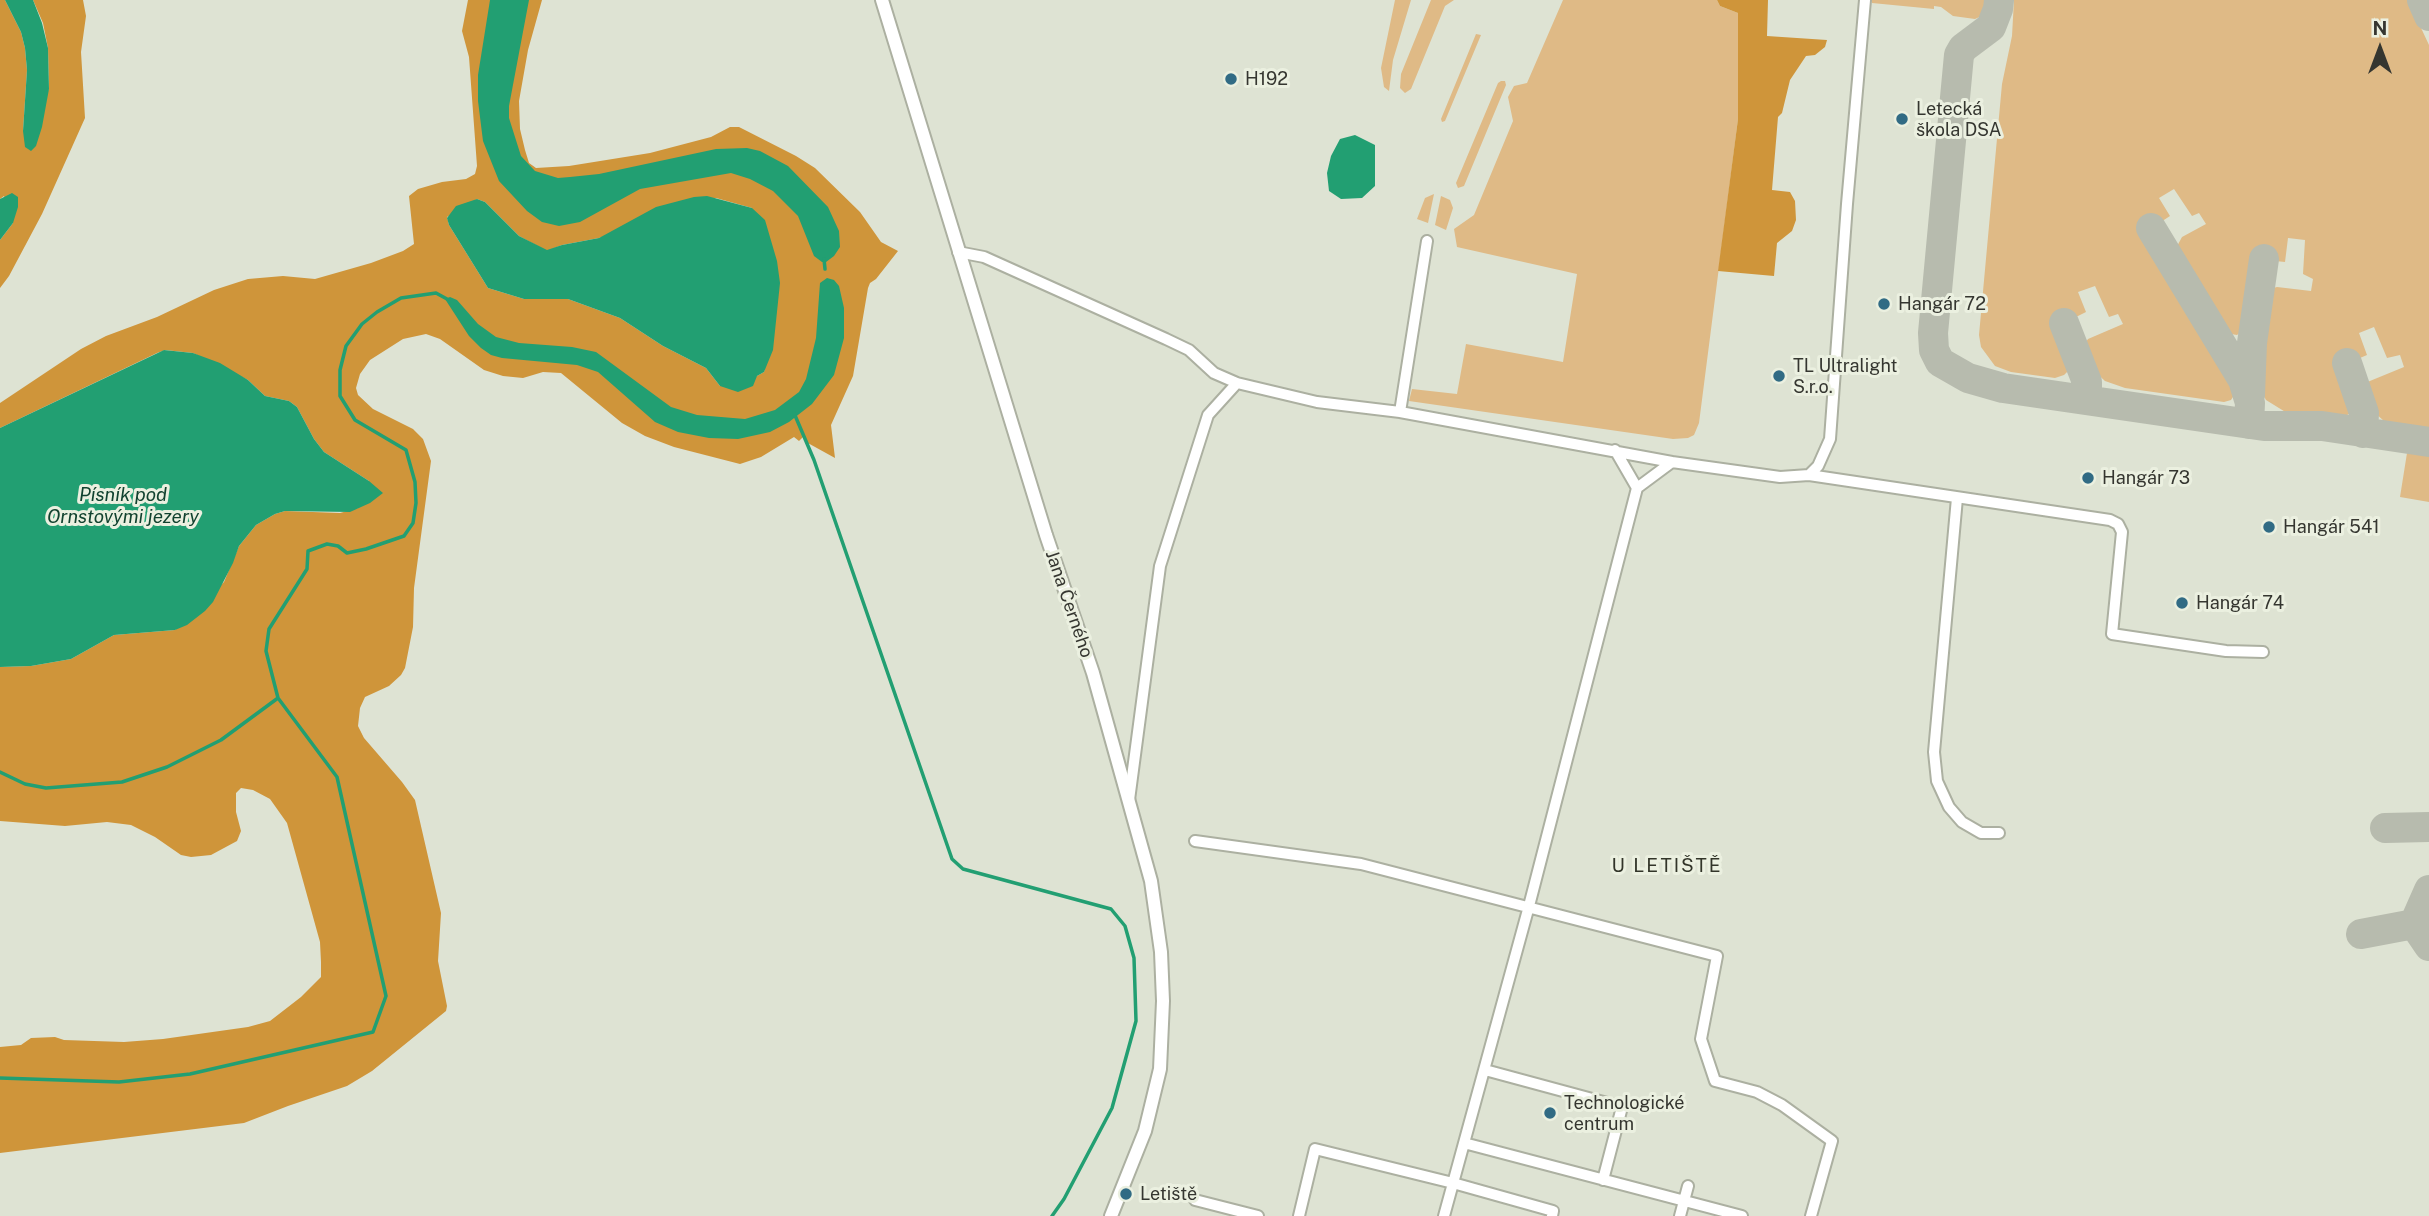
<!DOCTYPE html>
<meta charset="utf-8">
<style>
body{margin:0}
#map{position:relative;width:2429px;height:1216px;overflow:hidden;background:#dee3d3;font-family:"Public Sans",sans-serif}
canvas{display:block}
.north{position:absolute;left:2345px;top:14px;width:70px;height:70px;-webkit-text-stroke:5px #ebf0e0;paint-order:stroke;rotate:0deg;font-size:19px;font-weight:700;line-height:28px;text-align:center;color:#353630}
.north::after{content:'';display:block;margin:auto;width:24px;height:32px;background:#353630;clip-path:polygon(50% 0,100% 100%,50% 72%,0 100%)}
</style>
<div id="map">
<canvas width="2429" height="1216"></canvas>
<div class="north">N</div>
</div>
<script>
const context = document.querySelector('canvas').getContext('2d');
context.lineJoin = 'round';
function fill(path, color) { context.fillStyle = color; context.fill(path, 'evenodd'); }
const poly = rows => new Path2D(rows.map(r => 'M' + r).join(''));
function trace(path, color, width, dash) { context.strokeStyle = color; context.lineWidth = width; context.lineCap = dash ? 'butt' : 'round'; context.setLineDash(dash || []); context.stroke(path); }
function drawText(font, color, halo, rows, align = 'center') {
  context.font = font + ' "Public Sans",sans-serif'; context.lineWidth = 6; context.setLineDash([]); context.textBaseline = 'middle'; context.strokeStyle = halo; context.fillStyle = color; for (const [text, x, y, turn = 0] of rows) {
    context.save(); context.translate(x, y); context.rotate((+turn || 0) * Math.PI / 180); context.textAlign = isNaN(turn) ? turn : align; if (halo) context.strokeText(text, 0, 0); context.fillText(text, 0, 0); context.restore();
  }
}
const green = poly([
 [1395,0,1411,0,1393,60,1389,91,1384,87,1381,68],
 [1431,0,1454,0,1445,6,1411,89,1405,93,1400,88,1401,74],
 [1563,0,1717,0,1720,6,1738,13,1738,119,1699,423,1694,435,1688,438,1673,439,1409,401,1412,389,1457,394,1466,344,1563,362,1577,274,1457,247,1454,229,1474,215,1513,121,1508,97,1514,86,1527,83],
 [1871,0,1988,0,1984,15,1975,19,1953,16,1941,7,1934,6,1934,9,1872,3],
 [2014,0,2408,0,2429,45,2429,431,2407,429,2385,422,2373,411,2365,383,2404,367,2400,355,2387,358,2374,327,2359,333,2367,355,2339,367,2352,402,2352,412,2344,417,2338,420,2287,413,2266,400,2260,389,2258,368,2270,289,2277,287,2311,291,2313,279,2303,274,2305,240,2288,238,2285,262,2256,259,2247,327,2237,335,2231,334,2222,328,2175,250,2182,237,2206,224,2199,213,2192,216,2174,189,2159,198,2170,216,2144,233,2234,378,2238,389,2231,400,2224,402,2125,388,2105,381,2092,369,2084,345,2088,339,2123,324,2118,314,2109,317,2095,286,2078,292,2086,312,2056,327,2070,358,2070,369,2064,375,2055,378,2011,372,1995,366,1981,347,1979,335,2002,84,2012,36],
 [1476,34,1481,35,1445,121,1442,122,1441,119],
 [1501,81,1505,81,1506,85,1464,186,1458,188,1456,183,1498,83],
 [1434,194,1428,223,1417,219,1425,198],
 [1441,196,1450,200,1453,208,1446,230,1435,225],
 [2407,453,2429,455,2429,502,2400,497]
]);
const forest = poly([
 [0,0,5,0,21,32,25,48,27,70,23,131,49,89,48,48,43,23,33,0,83,0,86,16,81,52,85,118,42,214,9,276,0,288,0,240,13,223,4,196,0,199],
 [468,0,542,0,528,50,519,101,520,129,525,150,529,163,536,168,569,166,650,153,711,137,730,127,739,127,796,156,815,168,860,212,881,242,898,251,876,279,870,283,868,288,853,376,831,425,835,458,806,442,803,437,799,441,794,437,761,457,740,464,674,447,645,436,622,423,561,373,543,372,523,378,503,376,484,370,440,339,426,334,403,339,370,360,360,374,356,388,358,395,373,409,413,429,423,439,431,461,414,588,413,627,405,668,401,675,389,686,365,697,360,708,358,726,364,738,402,782,415,800,441,913,438,961,447,1006,446,1011,372,1071,347,1086,288,1106,244,1123,0,1153,0,1047,21,1045,31,1038,55,1037,64,1040,124,1042,163,1039,248,1027,270,1021,301,997,321,977,321,962,320,942,287,823,270,799,253,790,241,788,236,793,236,812,241,831,237,841,211,855,191,857,181,855,155,837,131,825,107,822,65,826,0,821,0,667,31,666,71,659,114,635,175,630,224,582,239,546,256,525,275,514,285,511,340,513,358,508,363,504,369,481,324,452,314,439,297,407,289,401,265,396,248,380,193,353,165,350,157,353,0,428,0,403,81,349,106,336,157,317,214,290,248,279,283,276,315,279,371,263,403,251,414,244,409,196,418,189,442,182,466,179,475,174,477,166,469,57,462,31],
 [716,198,752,208,766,363,764,372,757,376,720,386,706,368,663,346,620,318,568,299,524,299,488,288,449,225,447,217,477,199,485,202,519,236,547,251,562,245,599,238],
 [1717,0,1768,0,1767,36,1827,40,1825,47,1815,55,1806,56,1790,80,1782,113,1778,117,1772,190,1790,192,1795,201,1796,220,1792,231,1777,243,1774,276,1718,271,1738,119,1738,13,1720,6]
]);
const water = poly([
 [5,0,33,0,42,23,48,48,49,89,42,127,36,146,31,151,25,147,23,131,27,70,25,48,21,32],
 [490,0,529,0,509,106,509,118,521,156,535,171,558,178,570,177,599,174,716,149,747,148,760,151,788,166,828,207,839,231,840,247,834,256,826,262,822,262,814,256,798,216,773,191,750,179,731,173,640,189,580,222,559,226,542,222,527,211,499,181,483,141,478,101,478,75],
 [1355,135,1375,145,1375,186,1362,198,1341,199,1329,191,1327,173,1331,156,1340,139],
 [12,193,18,197,18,207,13,223,0,240,0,199],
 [707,196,752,208,765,220,777,261,780,283,773,350,764,372,757,376,753,386,738,392,720,386,706,368,663,346,620,318,568,299,524,299,488,288,449,225,447,218,456,206,477,199,485,202,519,236,547,250,562,245,599,238,656,207,694,197],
 [827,278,834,280,839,286,844,308,844,338,834,375,812,404,789,422,770,432,738,439,709,438,678,432,655,422,598,372,577,365,502,358,491,355,481,348,469,336,445,299,450,297,457,300,478,324,496,337,519,343,572,347,596,352,671,407,697,415,745,419,775,410,799,392,806,379,816,338,820,283],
 [164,350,193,353,220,363,248,380,265,396,289,401,297,407,314,439,324,452,369,481,383,493,370,503,350,512,285,511,275,514,256,525,239,546,233,563,213,602,205,611,187,625,175,630,114,635,71,659,31,666,0,667,0,428]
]);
const stream = poly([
 [824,259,825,269],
 [794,413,814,460,952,859,963,869,1111,909,1125,926,1134,958,1136,1021,1112,1108,1064,1199,1052,1216],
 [0,772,25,784,46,788,122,782,167,767,221,740,278,698],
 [0,1078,119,1082,190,1074,373,1032,386,996,337,777,278,698,266,651,269,629,307,569,308,551,327,544,338,546,347,553,366,549,404,536,413,523,416,503,415,482,406,450,355,420,340,396,340,370,346,346,362,324,377,312,401,298,436,293,447,299]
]);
const taxiway = poly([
 [1999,0,1998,9,1991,27,1963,48,1959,55,1933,333,1934,350,1940,362,1968,378,2003,388,2264,426,2322,426,2429,442],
 [2422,0,2429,16],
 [2151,228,2243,380,2250,403,2249,424],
 [2064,323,2087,382,2087,400],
 [2347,363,2364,413,2363,433],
 [2250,395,2252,343,2264,259],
 [2385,828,2429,827],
 [2414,924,2429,890],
 [2414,924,2429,946],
 [2361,934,2414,924]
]);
const minor = poly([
 [958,252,984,257,1166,339,1189,350,1214,373,1237,383,1317,402,1400,412,1672,462],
 [1400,412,1427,241],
 [1615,450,1637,488],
 [1809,475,1818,466,1830,439,1847,204,1865,0],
 [1957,498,1934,752,1937,781,1949,807,1962,822,1981,833,1999,833],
 [1129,800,1160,566,1208,415,1237,383],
 [1195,841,1361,864,1717,956,1701,1039,1715,1081,1757,1092,1782,1105,1832,1141,1811,1216],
 [1485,1070,1622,1107,1603,1180],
 [1464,1143,1742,1216],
 [1195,1200,1258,1216],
 [1299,1216,1315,1149,1453,1183,1553,1211,1552,1216],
 [1444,1216,1529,906,1637,488,1672,462,1780,477,1809,475,2110,520,2118,524,2122,532,2112,634,2226,651,2263,652],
 [1680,1216,1688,1186]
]);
const tertiary = poly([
 [882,0,1046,535,1093,673,1151,881,1161,952,1163,1001,1160,1069,1145,1131,1111,1216]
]);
const markers = [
 [1231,79,7,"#316b84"],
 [1902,119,7,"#316b84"],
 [1884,304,7,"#316b84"],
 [1779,376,7,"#316b84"],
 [2088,478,7,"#316b84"],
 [2269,527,7,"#316b84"],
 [2182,603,7,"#316b84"],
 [1550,1113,7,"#316b84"],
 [1126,1194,7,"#316b84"]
];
const poiNames = [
 ["H192",1245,79],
 ["Letecká",1916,109],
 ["škola DSA",1916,130],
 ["Hangár 72",1898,304],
 ["TL Ultralight",1793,366],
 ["S.r.o.",1793,387],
 ["Hangár 73",2102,478],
 ["Hangár 541",2283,527],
 ["Hangár 74",2196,603],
 ["Technologické",1564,1103],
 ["centrum",1564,1124],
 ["Letiště",1140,1194]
];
const streetNames = [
 ["Jana Černého",1069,604,71]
];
const waterNames = [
 ["Písník pod",123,495],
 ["Ornstovými jezery",123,517]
];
const neighbourhoodNames = [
 ["U LETIŠTĚ",1667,866]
];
fill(green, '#dfba86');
fill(forest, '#cf953a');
fill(water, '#229f72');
trace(stream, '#229f72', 3.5);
trace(taxiway, '#b7bbae', 30);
trace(minor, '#acb0a1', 14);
trace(tertiary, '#acb0a1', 16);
trace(minor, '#fff', 10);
trace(tertiary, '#fff', 12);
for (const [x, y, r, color] of markers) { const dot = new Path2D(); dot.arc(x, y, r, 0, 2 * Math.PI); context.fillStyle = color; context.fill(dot); trace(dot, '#ebf0e0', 2.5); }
drawText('18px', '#353630', '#ebf0e0', poiNames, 'left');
drawText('18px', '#353630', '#ebf0e0', streetNames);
drawText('italic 19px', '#11422f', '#ebf0e0', waterNames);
context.letterSpacing = '2px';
drawText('19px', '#323529', '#ebf0e0', neighbourhoodNames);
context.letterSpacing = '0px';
</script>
